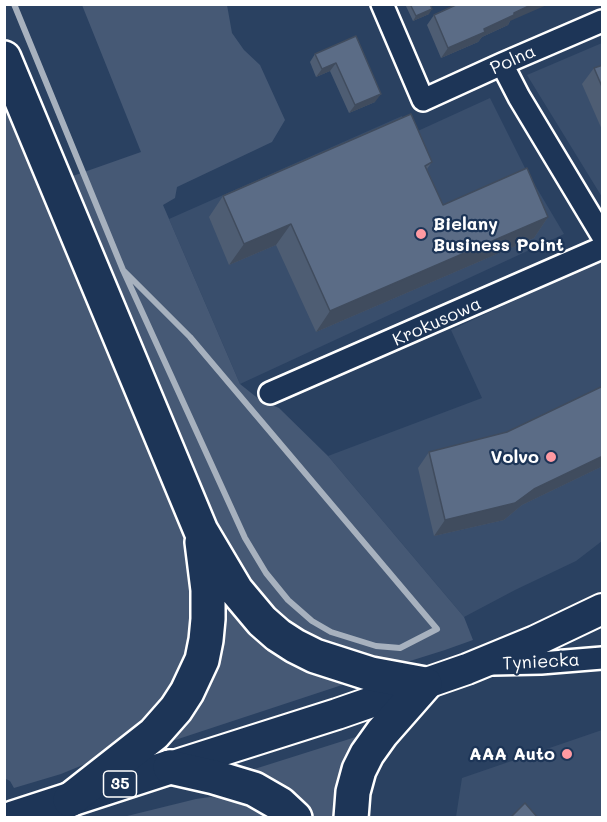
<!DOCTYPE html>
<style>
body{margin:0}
#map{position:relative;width:607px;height:822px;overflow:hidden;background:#2a4161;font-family:Mali,sans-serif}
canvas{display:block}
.frame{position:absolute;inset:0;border:6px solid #fff;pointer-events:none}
</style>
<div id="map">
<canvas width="607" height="822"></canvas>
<div class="frame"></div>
</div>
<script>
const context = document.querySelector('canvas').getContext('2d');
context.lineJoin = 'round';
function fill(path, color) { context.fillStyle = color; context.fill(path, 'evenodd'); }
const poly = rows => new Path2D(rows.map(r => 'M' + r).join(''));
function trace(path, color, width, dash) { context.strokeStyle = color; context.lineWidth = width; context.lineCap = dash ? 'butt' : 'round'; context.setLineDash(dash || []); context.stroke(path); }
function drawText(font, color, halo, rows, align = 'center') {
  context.font = font + ' Mali,sans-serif'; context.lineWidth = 4.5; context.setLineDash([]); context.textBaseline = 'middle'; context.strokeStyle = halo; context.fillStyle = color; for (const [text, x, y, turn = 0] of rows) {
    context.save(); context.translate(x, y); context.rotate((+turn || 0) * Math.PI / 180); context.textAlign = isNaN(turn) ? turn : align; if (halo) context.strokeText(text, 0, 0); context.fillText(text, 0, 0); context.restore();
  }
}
const built = poly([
 [602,43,602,197,527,75],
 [490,98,526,170,564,234,240,384,169,219,402,116,409,135],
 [602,260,602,541,576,561,515,590,464,617,328,456,482,398,451,330],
 [602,730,602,817,456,817,462,778]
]);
const green = poly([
 [82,5,227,5,232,33,244,50,260,65,285,120,272,142,177,187,175,198,163,205,240,384,260,400,279,408,328,456,464,617,473,640,445,650,410,661,386,663,358,660,287,627,246,583,211,515,70,177,141,152],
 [4,95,179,516,191,552,194,645,163,709,95,760,61,774,14,788,10,781,4,778],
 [219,586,341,681,342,685,163,744],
 [362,735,340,817,309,817,245,772],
 [210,797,231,798,242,802,255,807,272,818,119,818,196,799]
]);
const stream = poly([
 [14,4,123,270,245,538,266,573,288,600,312,621,331,632,376,646,400,648,437,629,190,337,123,270]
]);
const minor = poly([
 [382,4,423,100,502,64,602,21],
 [502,64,519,97,602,235],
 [270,393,602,248],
 [493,664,541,663,602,658]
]);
const secondary = poly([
 [170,767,337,714,467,669,535,641,602,609]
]);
const primary = poly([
 [13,818,170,767]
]);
const motorway = poly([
 [4,58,201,531,236,590,262,621,278,635,295,646,315,656,371,674,425,684],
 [170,767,214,777,254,789,280,804,295,818],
 [70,800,154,734,176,709,187,692,202,660,206,640,208,619,208,590,202,542],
 [351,818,353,792,359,770,367,754,382,733,425,684]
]);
const wall = poly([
 [405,4,430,4,429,14,413,21],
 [434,15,510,21,508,25,482,37,478,42,441,58,427,25],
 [356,36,375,102,349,113,330,71,316,77,310,62,315,54],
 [603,65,603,132,582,84,594,68],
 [432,162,427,169,443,205,548,217,534,238,316,332,276,245,229,265,209,217,223,196],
 [603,386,603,466,522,505,504,520,434,536,418,468,429,452,507,432]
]);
const shadedWall = poly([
 [533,4,549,4,510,21,508,25,482,37,478,42,441,58,448,48,514,13],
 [432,9,429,14,413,21,416,16],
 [336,63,330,71,316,77,322,69],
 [381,94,375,102,349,113,355,105],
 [548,217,534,238,316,332,330,311],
 [291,224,276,245,229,265,244,244],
 [603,456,603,466,522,505,504,520,434,536,445,520,534,489]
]);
const building = poly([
 [410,4,430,4,432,9,416,16,410,4],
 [458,4,533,4,514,13,514,15,484,29,485,32,448,48,434,15,458,4],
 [356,36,381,94,355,105,336,63,322,69,315,54,356,36],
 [603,65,603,89,594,68,603,65],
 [411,114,432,162,425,166,443,205,527,168,548,217,330,311,291,224,244,244,223,196,411,114],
 [603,386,603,456,534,489,515,503,445,520,429,452,507,432,603,386],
 [525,803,538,818,510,818,525,803]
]);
const markers = [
 [421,234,6,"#ff9aa2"],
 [551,457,6,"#ff9aa2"],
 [567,754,6,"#ff9aa2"]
];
const shields = [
 [120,784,33]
];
const shieldNames = [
 ["35",120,784]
];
const streetNames = [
 ["Polna",513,60,-24],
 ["Krokusowa",437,322,-24],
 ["Tyniecka",541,662,-3]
];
const poiNames = [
 ["Bielany",433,224,"left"],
 ["Business Point",433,245,"left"],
 ["Volvo",539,457],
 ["AAA Auto",555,754]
];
fill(built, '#394e6c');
fill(green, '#465975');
trace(stream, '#a7b1be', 6);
trace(minor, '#fff', 26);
trace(secondary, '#fff', 34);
trace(primary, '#fff', 38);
trace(motorway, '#fff', 38);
trace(minor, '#1d3557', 21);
trace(secondary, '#1d3557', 30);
trace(primary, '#1d3557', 33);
trace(motorway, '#1d3557', 33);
fill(wall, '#4e5d73');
fill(shadedWall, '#404c5e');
fill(building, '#5b6c86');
trace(building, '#404c5e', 1.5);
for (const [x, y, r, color] of markers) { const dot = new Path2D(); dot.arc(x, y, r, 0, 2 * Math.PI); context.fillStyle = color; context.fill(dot); trace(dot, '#1d3557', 2); }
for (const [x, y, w] of shields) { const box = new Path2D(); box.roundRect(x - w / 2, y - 13, w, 26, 4.5); context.fillStyle = '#1d3557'; context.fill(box); trace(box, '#fff', 1.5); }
drawText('bold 16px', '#fff', null, shieldNames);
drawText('18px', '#fff', '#1d3557', streetNames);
drawText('bold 18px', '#fff', '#1d3557', poiNames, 'right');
</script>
